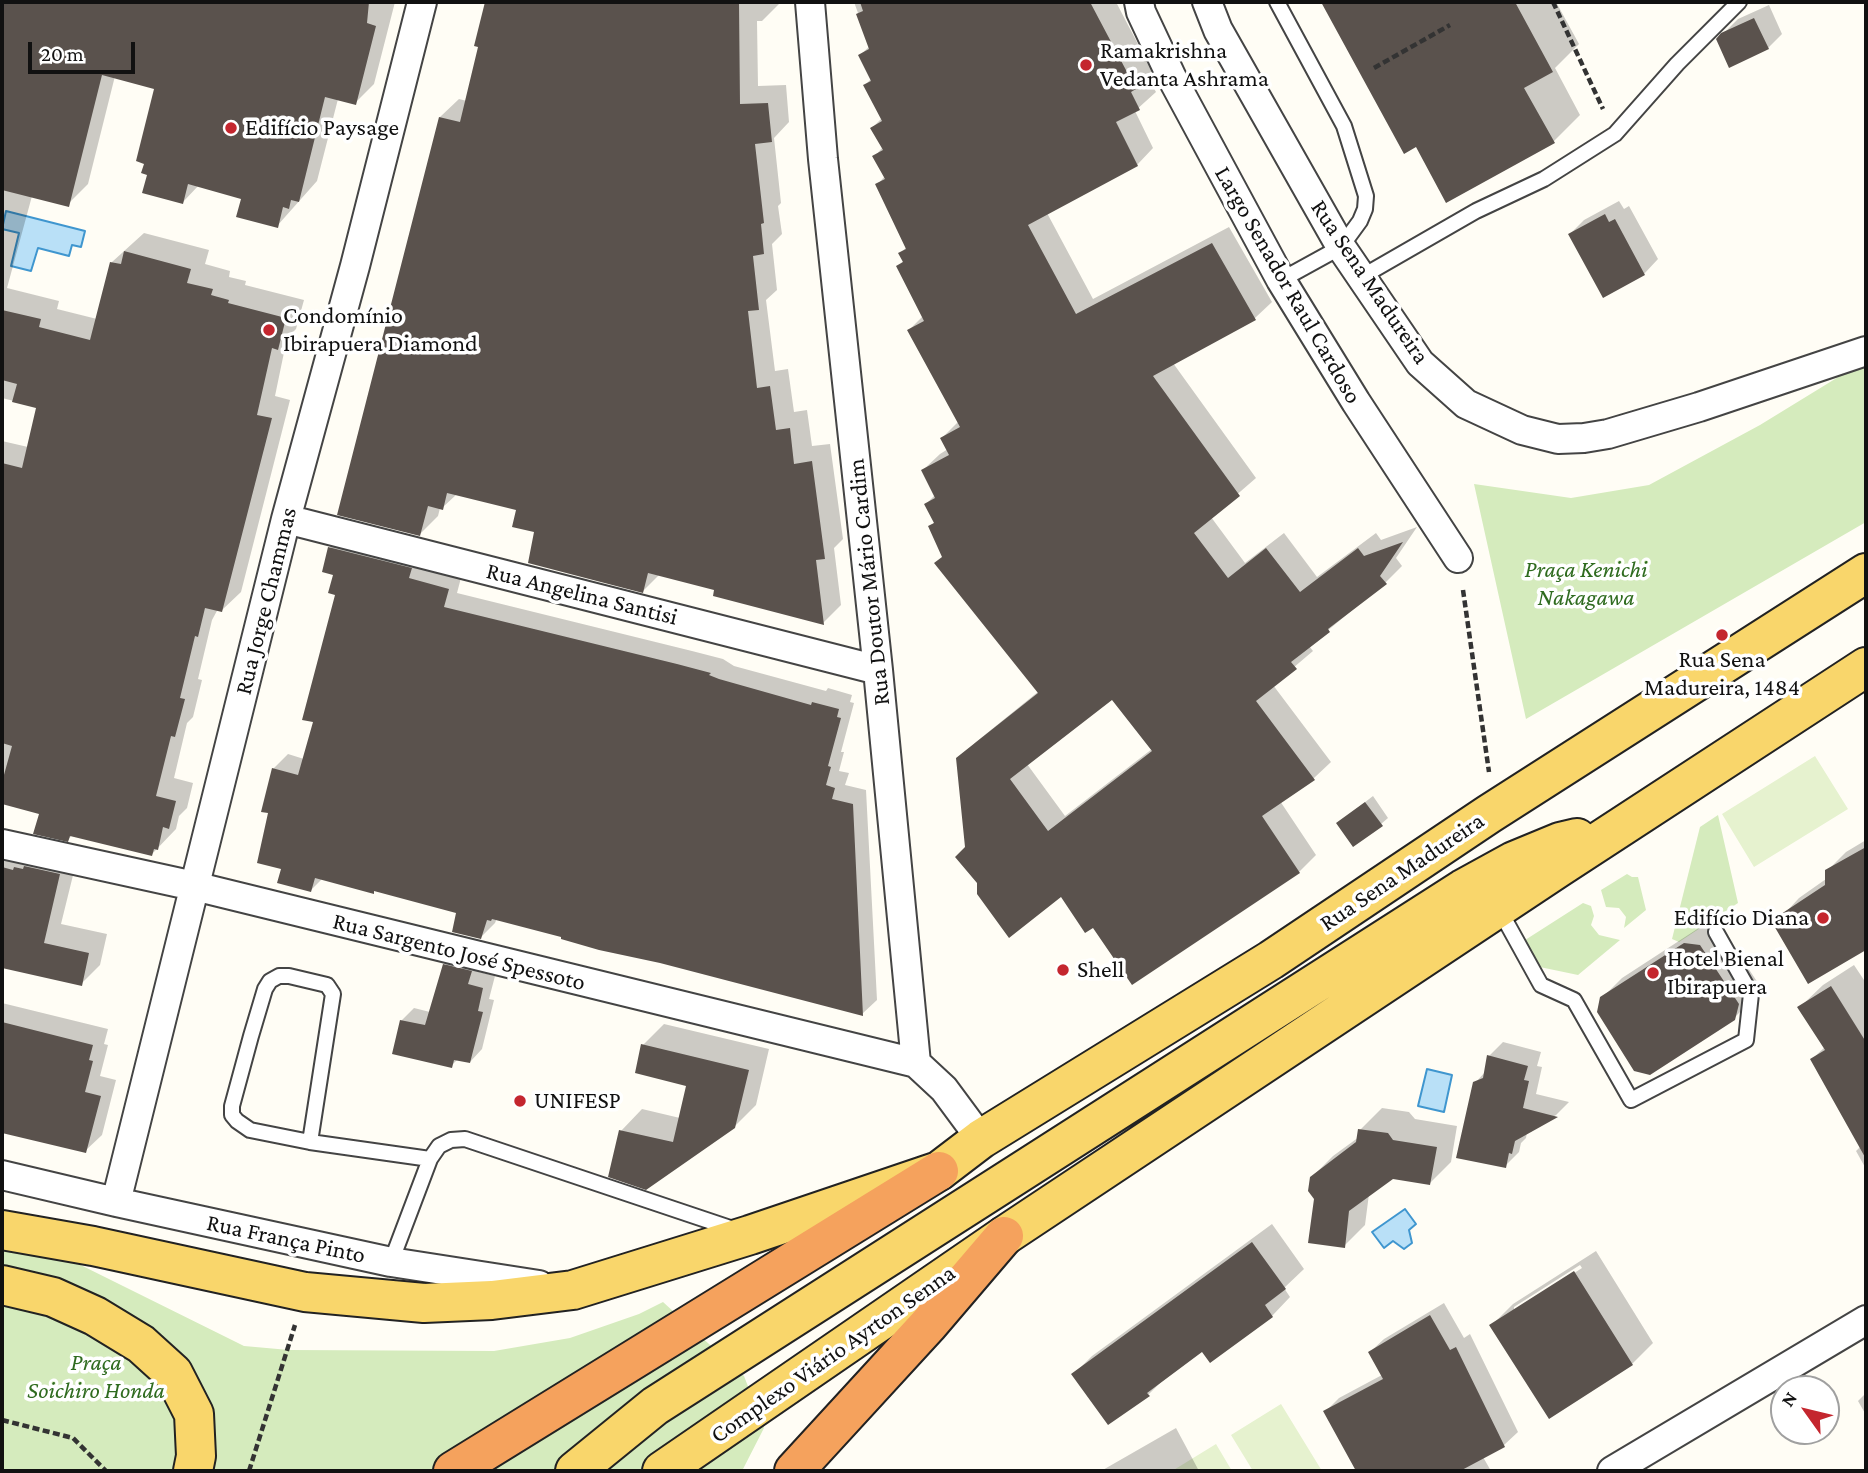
<!DOCTYPE html>
<meta charset="utf-8">
<style>
body{margin:0}
#map{position:relative;width:1868px;height:1473px;overflow:hidden;background:#fffdf5;font-family:"Crimson Pro",serif}
canvas{display:block}
.frame{position:absolute;inset:0;border:4px solid #111;pointer-events:none}
.north{position:absolute;left:1770px;top:1375px;width:70px;height:70px;box-sizing:border-box;background:#fff;border:2px solid #a0a0a0;border-radius:50%;rotate:304deg;font-size:19px;font-weight:700;line-height:28px;text-align:center;color:#111}
.north::after{content:'';display:block;margin:auto;width:24px;height:32px;background:#c4262e;clip-path:polygon(50% 0,100% 100%,50% 72%,0 100%)}
.scale{position:absolute;left:28px;top:42px;width:107px;height:32px;box-sizing:border-box;border:4px solid #111;border-top:0;padding-left:9px;font-size:21px;line-height:24px;white-space:nowrap;color:#111;-webkit-text-stroke:5px #fff;paint-order:stroke}
</style>
<div id="map">
<canvas width="1868" height="1473"></canvas>
<div class="frame"></div>
<div class="north">N</div>
<div class="scale">20 m</div>
</div>
<script>
const context = document.querySelector('canvas').getContext('2d');
context.lineJoin = 'round';
function fill(path, color) { context.fillStyle = color; context.fill(path, 'evenodd'); }
const poly = rows => new Path2D(rows.map(r => 'M' + r).join(''));
function trace(path, color, width, dash) { context.strokeStyle = color; context.lineWidth = width; context.lineCap = dash ? 'butt' : 'round'; context.setLineDash(dash || []); context.stroke(path); }
function drawText(font, color, halo, rows, align = 'center') {
  context.font = font + ' "Crimson Pro",serif'; context.lineWidth = 7; context.setLineDash([]); context.textBaseline = 'middle'; context.strokeStyle = halo; context.fillStyle = color; for (const [text, x, y, turn = 0] of rows) {
    context.save(); context.translate(x, y); context.rotate((+turn || 0) * Math.PI / 180); context.textAlign = isNaN(turn) ? turn : align; if (halo) context.strokeText(text, 0, 0); context.fillText(text, 0, 0); context.restore();
  }
}
const green = poly([
 [1866,360,1866,522,1526,719,1474,484,1571,498,1649,485,1760,425],
 [1718,815,1738,903,1679,942,1672,939,1700,827],
 [1627,874,1632,877,1638,877,1646,910,1624,928,1626,917,1619,908,1606,907,1601,890],
 [1583,903,1591,906,1594,916,1591,925,1599,935,1620,940,1578,975,1535,966,1522,942],
 [2,1226,244,1346,289,1350,494,1351,570,1338,639,1314,663,1302,744,1376,764,1428,742,1471,2,1471]
]);
const pitch = poly([
 [1815,756,1848,809,1754,867,1722,814],
 [1281,1404,1322,1471,1253,1471,1231,1435],
 [1216,1444,1232,1471,1172,1471]
]);
const water = poly([
 [6,211,85,231,81,247,72,245,69,256,38,248,31,271,11,266,19,233,2,229,6,211],
 [1427,1069,1452,1075,1444,1112,1418,1106,1427,1069],
 [1405,1209,1416,1224,1409,1230,1412,1243,1404,1249,1393,1241,1384,1248,1372,1232,1405,1209]
]);
const shadow = poly([
 [2,2,395,2,374,84,355,103,338,99,317,181,277,226,244,198,199,185,183,202,149,174,157,87,115,76,88,184,69,203,32,196,7,288,59,301,57,309,97,319,112,262,144,233,209,250,205,264,230,271,229,277,246,281,245,285,304,300,296,329,287,338,275,396,290,400,241,592,222,610,218,609,212,620,198,679,202,680,193,717,187,723,174,778,193,783,187,808,179,816,176,829,152,854,72,835,68,840,41,813,2,802,2,441,28,447,38,407,2,398],
 [487,2,781,2,762,21,757,21,758,86,786,85,789,122,774,138,781,203,778,206,782,234,772,244,777,290,766,300,775,371,788,369,794,412,807,410,812,446,830,444,843,539,834,548,841,605,823,623,716,589,660,574,643,591,536,531,519,509,457,494,442,508,440,508,438,516,420,534,440,117,459,99,467,101,480,46,476,45],
 [854,2,1116,2,1152,71,1147,76,1156,92,1135,111,1153,148,1137,165,1047,213,1093,299,1229,227,1272,302,1255,318,1173,363,1256,478,1211,517,1245,563,1284,533,1317,577,1376,533,1381,540,1417,527,1396,558,1402,566,1385,583,1309,646,1313,651,1273,685,1331,762,1314,778,1280,801,1316,855,1299,872,1132,983,1094,925,1061,894,979,883,967,847,958,759,976,742,1039,691,944,556,930,527,935,522,926,504,936,494,923,470,940,454,948,449,942,438,959,421,909,330,923,316,898,267,904,260,900,253,907,247,877,185,885,176,874,157,883,147,872,128,882,118,865,85,872,78,860,55,870,46],
 [1113,698,1152,749,1065,816,1027,764],
 [1323,2,1556,2,1579,44,1555,68,1580,115,1554,141,1416,145,1405,151],
 [1769,5,1782,34,1768,48,1718,39,1738,19],
 [1619,201,1624,209,1629,206,1658,259,1644,274,1603,295,1570,234,1584,220],
 [344,533,462,574,457,593,692,651,723,659,734,666,826,691,828,688,852,695,850,702,854,703,841,752,844,752,839,771,849,773,845,785,866,790,877,1000,862,1014,497,918,495,923,481,937,458,911,323,878,311,890,283,867,270,812,273,769,288,754,304,759,315,721,338,594,330,548],
 [1373,796,1388,818,1381,824,1338,823],
 [1866,840,1866,948,1808,981,1775,924,1799,898,1826,879,1827,871,1846,852],
 [2,844,78,855,61,924,107,934,100,965,81,984,2,966],
 [1705,924,1720,926,1758,983,1754,998,1734,1018,1602,998,1622,978],
 [457,953,483,959,479,972,495,976,489,999,494,1000,482,1049,470,1062,458,1059,451,1066,401,1021,414,1008,430,1012,445,965],
 [1854,965,1866,983,1866,1169,1856,1151,1861,1146,1812,1059,1825,1047,1800,1007,1823,985],
 [2,1003,108,1029,104,1044,108,1045,100,1076,116,1080,102,1135,85,1151,2,1131],
 [664,1024,769,1049,756,1105,734,1127,646,1188,621,1131,642,1109,680,1118,688,1085,643,1045],
 [1503,1042,1541,1052,1537,1066,1542,1067,1536,1094,1569,1102,1556,1115,1527,1132,1526,1138,1521,1143,1519,1152,1505,1166,1475,1083,1486,1071,1489,1056],
 [1382,1108,1409,1112,1415,1119,1457,1126,1451,1162,1430,1183,1392,1177,1369,1194,1365,1225,1344,1246,1316,1199,1311,1178,1333,1156,1359,1137,1360,1130],
 [1272,1224,1304,1269,1284,1288,1290,1297,1272,1316,1203,1350,1168,1375,1149,1394,1109,1423,1073,1375,1092,1356],
 [1596,1251,1653,1343,1632,1364,1492,1325,1513,1304],
 [1580,1265,1582,1268,1514,1312,1514,1307],
 [1444,1303,1464,1338,1470,1334,1518,1432,1504,1445,1483,1457,1491,1471,1358,1471,1326,1411,1339,1398,1382,1375,1370,1352,1384,1339],
 [1866,1393,1866,1415,1858,1401],
 [1176,1428,1199,1471,1101,1471]
]);
const building = poly([
 [2,2,369,2,367,23,376,26,356,105,325,97,299,202,291,200,289,209,283,207,278,228,236,217,241,199,188,184,183,204,142,193,147,175,141,173,144,164,136,161,154,89,102,75,69,207,2,190],
 [485,2,734,2,739,4,740,104,768,103,772,142,755,144,764,223,761,224,764,254,753,256,759,310,748,311,757,388,770,386,776,430,790,428,794,464,812,461,825,559,816,560,824,625,713,596,714,590,648,573,643,593,528,563,534,532,512,527,516,510,447,493,443,510,428,506,420,536,337,515,439,117,460,122,478,47,474,46],
 [860,2,1090,2,1136,89,1131,92,1140,110,1116,122,1138,166,1028,225,1076,314,1212,243,1256,320,1153,376,1240,496,1194,533,1228,578,1266,548,1300,592,1358,548,1364,556,1403,542,1380,576,1387,584,1328,629,1330,632,1291,662,1297,669,1256,701,1315,780,1262,816,1300,873,1132,985,1093,928,1085,933,1061,897,1009,938,977,894,977,883,955,857,965,847,956,758,1038,693,934,563,942,557,928,526,934,523,924,504,935,498,921,470,949,455,940,438,960,427,907,330,924,321,896,266,903,262,898,253,906,249,875,184,885,179,872,156,883,150,870,128,882,121,863,85,871,81,858,55,869,49,856,14,863,11],
 [1112,700,1152,751,1048,831,1010,779],
 [1321,2,1515,2,1553,72,1524,88,1555,143,1446,203,1416,147,1404,154],
 [1754,18,1769,49,1729,68,1716,39,1721,33],
 [1605,214,1609,222,1615,219,1645,275,1603,298,1568,234],
 [124,251,191,269,187,283,213,289,211,295,229,300,228,303,286,318,278,350,272,348,257,415,272,418,222,612,205,608,198,637,195,636,180,698,185,699,175,737,171,736,156,796,176,801,169,829,163,827,158,850,154,849,152,856,70,836,68,842,33,834,39,814,2,804,2,782,12,746,2,743,2,463,22,468,36,408,12,402,17,384,2,380,2,310,41,319,39,327,90,340,110,262,121,264],
 [328,547,412,568,409,578,449,589,444,607,677,664,711,673,709,675,719,679,811,705,812,702,839,709,837,717,841,718,828,766,831,767,826,785,835,788,832,799,853,804,863,1016,660,963,599,950,561,939,561,937,492,919,491,921,487,920,481,939,452,932,456,913,374,891,374,894,315,878,311,892,277,883,281,869,257,863,268,813,261,812,272,768,298,775,313,722,302,720,335,595,328,593,333,575,322,572],
 [1365,802,1383,826,1353,847,1336,823],
 [1866,847,1866,950,1808,984,1773,924,1780,920,1778,916,1825,885,1825,870],
 [24,866,60,874,44,943,89,953,82,986,2,968,2,867,13,870,14,867,23,869],
 [1684,943,1700,945,1739,1004,1735,1020,1650,1075,1634,1071,1597,1012,1600,997],
 [443,964,472,971,468,984,483,988,478,1011,483,1012,470,1063,454,1060,452,1068,392,1054,400,1020,425,1025],
 [1831,986,1866,1042,1866,1159,1810,1059,1825,1050,1797,1007],
 [2,1022,93,1045,89,1060,93,1061,85,1092,101,1096,86,1153,2,1133],
 [641,1044,749,1070,735,1128,646,1190,608,1177,619,1130,673,1142,686,1086,635,1073],
 [1487,1055,1528,1066,1524,1080,1529,1081,1523,1108,1558,1117,1515,1141,1512,1154,1509,1153,1506,1168,1456,1158,1473,1082,1483,1078],
 [1358,1129,1388,1133,1393,1140,1437,1147,1430,1185,1393,1179,1349,1211,1345,1248,1308,1243,1314,1199,1308,1191,1310,1177,1356,1142],
 [1252,1242,1286,1289,1265,1305,1273,1317,1210,1363,1202,1352,1147,1393,1150,1396,1108,1425,1071,1374],
 [1574,1271,1633,1365,1549,1419,1489,1325],
 [1430,1315,1450,1350,1456,1347,1505,1447,1460,1471,1356,1471,1323,1411,1383,1379,1368,1352]
]);
const path = poly([
 [1553,2,1603,109],
 [1374,68,1450,25],
 [1463,590,1489,772],
 [2,1420,73,1438,106,1471],
 [249,1471,295,1325]
]);
const lane = poly([
 [1277,2,1344,126,1366,196,1365,209,1360,221,1341,247,1281,280],
 [1363,276,1476,211,1544,179,1615,134,1677,64,1739,2],
 [1499,909,1541,985,1574,1000,1631,1100,1746,1040,1751,994,1716,932],
 [310,1142,333,994,327,985,289,976,279,976,270,981,265,989,251,1036,232,1106,232,1115,237,1121,250,1130,310,1142,430,1159],
 [391,1262,430,1159,439,1146,451,1140,465,1139,736,1230]
]);
const street = poly([
 [810,2,823,159,878,670,916,1063,944,1089,981,1139],
 [1139,2,1141,12,1172,78,1281,280,1356,402,1458,558],
 [1207,2,1218,30,1341,247,1420,363,1466,404,1522,430,1558,439,1584,438,1608,434,1699,407,1866,351],
 [286,519,878,670],
 [2,844,194,886,916,1063],
 [2,1175,116,1202,391,1262,539,1285],
 [116,1202,286,519,355,266,422,2],
 [1612,1471,1866,1320]
]);
const primary = poly([
 [2,1230,93,1246,305,1292,424,1303,492,1300,573,1290,750,1235,939,1171,981,1139,1271,960,1489,814,1866,573],
 [2,1285,53,1297,95,1316,141,1344,173,1373,194,1414,196,1456,193,1471],
 [575,1471,655,1406,1463,889,1514,861,1560,842,1577,838],
 [662,1471,1004,1236,1558,868,1866,667]
]);
const highway = poly([
 [453,1471,939,1171],
 [794,1471,928,1325,1004,1236]
]);
const markers = [
 [1086,65,7,"#c4262e"],
 [231,128,7,"#c4262e"],
 [269,330,7,"#c4262e"],
 [1722,635,7,"#c4262e"],
 [1823,918,7,"#c4262e"],
 [1063,970,7,"#c4262e"],
 [1653,973,7,"#c4262e"],
 [520,1101,7,"#c4262e"]
];
const poiNames = [
 ["Ramakrishna",1100,51],
 ["Vedanta Ashrama",1100,79],
 ["Edifício Paysage",245,128],
 ["Condomínio",283,316],
 ["Ibirapuera Diamond",283,344],
 ["Rua Sena",1722,660,"center"],
 ["Madureira, 1484",1722,688,"center"],
 ["Edifício Diana",1809,918,"right"],
 ["Hotel Bienal",1667,959],
 ["Ibirapuera",1667,987],
 ["Shell",1077,970],
 ["UNIFESP",534,1101]
];
const streetNames = [
 ["Rua Sena Madureira",1370,282,56],
 ["Largo Senador Raul Cardoso",1288,285,60],
 ["Rua Doutor Mário Cardim",869,582,-96],
 ["Rua Angelina Santisi",582,594,14],
 ["Rua Jorge Chammas",266,601,-76],
 ["Rua Sena Madureira",1402,872,-34],
 ["Rua Sargento José Spessoto",459,952,14],
 ["Rua França Pinto",286,1239,12],
 ["Complexo Viário Ayrton Senna",833,1354,-35]
];
const parkNames = [
 ["Praça Kenichi",1586,570],
 ["Nakagawa",1586,598],
 ["Praça",96,1363],
 ["Soichiro Honda",96,1391]
];
fill(green, '#d5ebbd');
fill(pitch, '#e6f2cf');
fill(water, '#b9e0f7');
trace(water, '#3f96cf', 2);
fill(shadow, '#0003');
fill(building, '#5a524d');
trace(lane, '#444', 18);
trace(street, '#444', 32);
trace(primary, '#222', 42);
trace(highway, '#222', 42);
trace(path, '#333', 4.5, [7, 3.5]);
trace(lane, '#fff', 14);
trace(street, '#fff', 28);
trace(primary, '#f9d66b', 38);
trace(highway, '#f5a25d', 38);
for (const [x, y, r, color] of markers) { const dot = new Path2D(); dot.arc(x, y, r, 0, 2 * Math.PI); context.fillStyle = color; context.fill(dot); trace(dot, '#fff', 2.5); }
drawText('24px', '#111', '#fff', poiNames, 'left');
drawText('24px', '#111', '#fff', streetNames);
drawText('italic 24px', '#2f6b1f', '#fff', parkNames);
</script>
